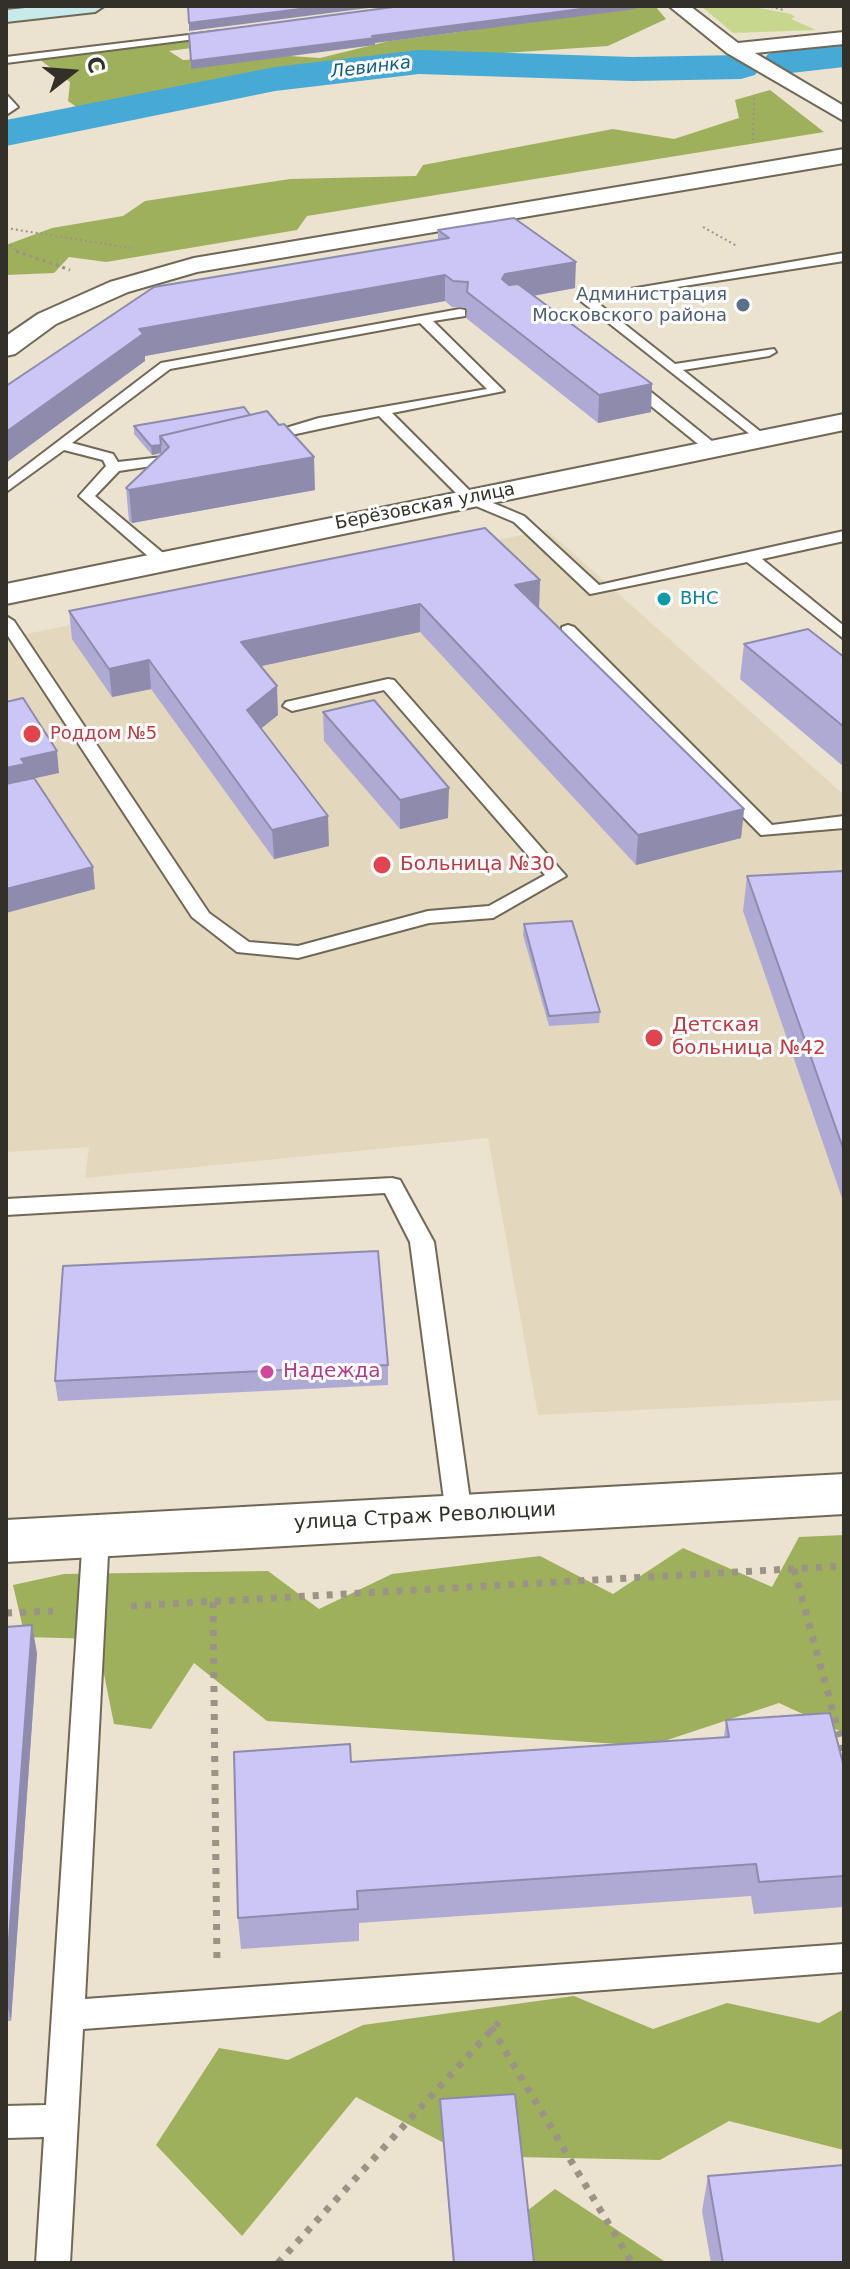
<!DOCTYPE html>
<meta charset="utf-8">
<style>
body{margin:0}
#map{position:relative;width:850px;height:2269px;overflow:hidden;background:#ebe2cf;font-family:"DejaVu Sans",sans-serif}
canvas{display:block}
.frame{position:absolute;inset:0;border:8px solid #333028;pointer-events:none}
.north{position:absolute;left:32px;top:32px;width:80px;height:80px;-webkit-text-stroke:6px #fff;paint-order:stroke;rotate:73deg;font-size:22px;font-weight:700;line-height:32px;text-align:center;color:#333028}
.north::after{content:'';display:block;margin:auto;width:28px;height:36px;background:#333028;clip-path:polygon(50% 0,100% 100%,50% 72%,0 100%)}
</style>
<div id="map">
<canvas width="850" height="2269"></canvas>
<div class="frame"></div>
<div class="north">С</div>
</div>
<script>
const context = document.querySelector('canvas').getContext('2d');
context.lineJoin = 'round';
function fill(path, color) { context.fillStyle = color; context.fill(path, 'evenodd'); }
const poly = rows => new Path2D(rows.map(r => 'M' + r).join(''));
function trace(path, color, width, dash) { context.strokeStyle = color; context.lineWidth = width; context.lineCap = dash ? 'butt' : 'round'; context.setLineDash(dash || []); context.stroke(path); }
function drawText(font, color, halo, rows, align = 'center') {
  context.font = font + ' "DejaVu Sans",sans-serif'; context.lineWidth = 6; context.setLineDash([]); context.textBaseline = 'middle'; context.strokeStyle = halo; context.fillStyle = color; for (const [text, x, y, turn = 0] of rows) {
    context.save(); context.translate(x, y); context.rotate((+turn || 0) * Math.PI / 180); context.textAlign = isNaN(turn) ? turn : align; if (halo) context.strokeText(text, 0, 0); context.fillText(text, 0, 0); context.restore();
  }
}
const built = poly([
 [547,530,844,795,844,1400,538,1415,488,1138,85,1178,89,1147,6,1152,6,638]
]);
const green = poly([
 [701,6,749,6,791,14,795,17,791,19,816,30,733,33]
]);
const forest = poly([
 [476,6,655,6,666,19,608,46,415,59,269,77,85,113,68,101,70,82,39,59,208,37,222,44,169,51,183,60,274,55,320,58,389,41,474,30],
 [770,90,824,132,307,216,297,230,106,262,69,257,54,273,6,275,6,245,52,228,123,216,145,201,290,179,416,176,423,165,613,129,674,139,739,118,735,100],
 [844,1535,844,1733,779,1703,649,1746,267,1721,194,1663,151,1729,114,1724,97,1639,25,1637,13,1585,64,1574,268,1571,319,1609,392,1574,540,1556,613,1594,683,1548,772,1587,799,1537],
 [574,1996,653,2029,727,2003,819,2023,844,2009,844,2150,729,2121,660,2160,469,2156,356,2097,242,2236,156,2145,219,2048,288,2060,363,2025],
 [555,2189,667,2263,461,2263]
]);
const river = poly([
 [844,43,844,67,782,74,768,70,762,62,768,54,782,50,844,43],
 [419,50,632,57,741,55,755,59,761,67,755,75,741,79,632,81,419,74,275,91,6,146,6,120,275,67,419,50]
]);
const pathFar2 = poly([
 [766,6,784,10],
 [753,140,754,98],
 [703,227,737,246],
 [6,228,131,248],
 [6,242,19,253]
]);
const pathFar1 = poly([
 [16,251,70,270]
]);
const path = poly([
 [794,1569,844,1752],
 [213,1602,217,1965],
 [131,1606,844,1566],
 [6,1613,53,1611],
 [491,2027,632,2263],
 [278,2263,499,2022]
]);
const service = poly([
 [222,31,219,36,6,63,6,57,222,31],
 [6,94,18,107,6,115,7,106,6,94],
 [844,253,844,261,594,300,675,364,774,349,776,352,769,356,683,370,766,436,768,439,761,443,577,298,844,253],
 [460,309,465,310,465,316,433,321,504,391,392,413,474,495,524,516,599,585,844,531,844,541,762,559,844,626,844,639,747,562,590,594,514,522,464,501,379,416,259,442,259,436,319,418,487,389,420,323,170,369,72,443,113,454,118,462,189,454,189,460,184,461,119,471,95,496,169,558,169,564,157,564,79,496,106,466,103,460,64,450,6,492,6,481,161,363,460,309],
 [625,379,635,379,718,446,718,452,708,452,625,385,625,379],
 [6,616,14,621,209,913,249,942,298,946,428,911,489,906,545,875,384,690,292,711,283,706,286,702,388,679,394,680,566,876,493,918,429,923,298,958,237,952,192,917,6,633,6,616],
 [568,625,574,627,772,825,844,816,844,828,761,835,562,633,562,627,568,625],
 [392,1178,400,1180,434,1242,472,1515,468,1522,459,1525,450,1522,446,1515,410,1242,385,1193,6,1215,6,1199,392,1178],
 [96,1525,105,1528,109,1535,85,1999,844,1944,844,1972,83,2029,70,2263,36,2263,44,2137,6,2138,6,2106,46,2105,83,1535,87,1528,96,1525]
]);
const minor = poly([
 [844,414,844,430,6,604,6,584,844,414]
]);
const tertiary = poly([
 [669,6,690,6,738,43,844,32,844,44,755,53,844,106,844,121,727,53,669,6],
 [844,149,844,163,197,272,128,292,56,324,15,354,6,356,6,336,38,314,110,282,194,258,844,149],
 [844,1474,844,1514,6,1562,6,1520,844,1474]
]);
const secondary = poly([
 [44,6,104,6,95,12,6,22,6,10,44,6]
]);
const wall = poly([
 [438,230,575,288,533,296,651,412,598,423,466,318,467,308,452,307,445,301,145,356,145,361,6,386,438,240],
 [134,426,315,490,132,523,129,521,126,488,161,453,152,455,134,434],
 [540,580,539,608,744,809,741,838,636,865,420,632,261,666,278,715,261,728,329,846,274,859,151,689,112,697,72,639,69,611],
 [744,644,844,657,844,767,740,679],
 [323,712,448,818,400,829,324,741],
 [844,871,844,1204,743,911,747,876],
 [524,924,600,1012,599,1023,549,1026,523,935],
 [388,1365,388,1385,58,1401,55,1381],
 [6,1627,37,1653,11,2021,6,2021],
 [726,1720,844,1767,844,1907,754,1914,751,1896,359,1923,359,1941,241,1949,238,1918,351,1762,724,1738],
 [440,2099,534,2263,453,2263],
 [708,2176,844,2263,711,2263,702,2211]
]);
const shadedWall = poly([
 [324,6,384,6,189,31,189,23],
 [604,6,636,6,636,9,375,43,375,45,191,69,191,61,372,36],
 [576,262,575,288,504,301,502,279,505,274],
 [445,275,445,301,145,356,145,361,6,463,6,432,139,329],
 [652,384,651,412,598,423,599,395],
 [161,445,161,453,152,455,151,446],
 [314,457,315,490,132,523,129,490],
 [540,580,539,608,515,585],
 [420,604,420,632,243,670,241,642],
 [149,660,151,689,112,697,109,669],
 [277,686,278,715,248,739,247,710],
 [57,751,59,773,27,780,6,791,6,768,21,759],
 [449,788,448,818,400,829,400,800],
 [744,809,741,838,636,865,638,835],
 [328,816,329,846,274,859,272,830],
 [93,867,95,889,6,913,6,889],
 [32,1625,37,1653,11,2021,6,1999,6,1981]
]);
const building = poly([
 [188,6,324,6,189,23,188,6],
 [401,6,604,6,372,36,375,38,191,61,189,34,401,6],
 [514,218,576,262,505,274,502,279,509,285,518,284,652,384,599,395,467,292,468,282,453,281,445,275,139,329,143,334,6,432,6,386,154,287,449,238,438,230,514,218],
 [244,407,250,415,160,436,161,445,151,446,134,426,244,407],
 [267,411,279,425,284,424,314,457,129,490,126,488,169,447,160,436,267,411],
 [485,528,540,580,515,585,744,809,638,835,420,604,241,642,277,686,247,710,328,816,272,830,149,660,109,669,69,611,485,528],
 [808,629,844,657,844,727,744,644,808,629],
 [23,698,57,751,21,759,25,764,6,768,6,702,23,698],
 [374,700,449,788,400,800,323,712,374,700],
 [34,778,93,867,6,889,6,784,34,778],
 [844,871,844,1151,747,876,844,871],
 [572,921,600,1012,549,1016,524,924,572,921],
 [378,1251,388,1365,55,1381,63,1266,378,1251],
 [32,1625,6,1981,6,1627,32,1625],
 [830,1713,844,1767,844,1876,759,1882,756,1864,357,1891,358,1909,238,1918,234,1752,350,1744,351,1762,729,1737,726,1720,830,1713],
 [515,2094,534,2263,454,2263,440,2099,515,2094],
 [844,2165,844,2263,723,2263,708,2176,844,2165]
]);
const markers = [
 [743,305,8,"#5c6f8a"],
 [664,599,8,"#0f9aa8"],
 [32,734,10,"#e0444e"],
 [382,865,10,"#e0444e"],
 [654,1038,10,"#e0444e"],
 [267,1372,8,"#d1479c"]
];
const farWaternames = [
 ["Левинка",371,68,-7]
];
const farServicenames = [
 ["Администрация",727,295],
 ["Московского района",727,316]
];
const farStreetnames = [
 ["Берёзовская улица",425,507,-11]
];
const farCulturenames = [
 ["ВНС",680,599]
];
const farHealthnames = [
 ["Роддом №5",50,734]
];
const healthNames = [
 ["Больница №30",400,865],
 ["Детская",672,1026],
 ["больница №42",672,1049]
];
const hotelNames = [
 ["Надежда",283,1372]
];
const streetNames = [
 ["улица Страж Революции",425,1517,-3]
];
fill(built, '#e3d8be');
fill(green, '#c7d88e');
fill(forest, '#9fb05c');
fill(river, '#47a9d5');
trace(service, '#706857', 4);
trace(minor, '#706857', 4);
trace(tertiary, '#706857', 4);
trace(secondary, '#706857', 4);
trace(pathFar2, '#9b9486', 2, [2, 3]);
trace(pathFar1, '#9b9486', 3, [3, 4]);
trace(path, '#9b9486', 7, [6, 8]);
fill(service, '#fff');
fill(minor, '#fff');
fill(tertiary, '#fff');
fill(secondary, '#c8eaeb');
fill(wall, '#afaad4');
fill(shadedWall, '#8e8bac');
fill(building, '#cbc6f6');
trace(building, '#8e8bac', 2);
for (const [x, y, r, color] of markers) { const dot = new Path2D(); dot.arc(x, y, r, 0, 2 * Math.PI); context.fillStyle = color; context.fill(dot); trace(dot, '#fff', 3); }
drawText('italic 18px', '#115d7b', '#fff', farWaternames);
drawText('18px', '#4e5e75', '#fff', farServicenames, 'right');
drawText('18px', '#333028', '#fff', farStreetnames);
drawText('18px', '#0d838f', '#fff', farCulturenames, 'left');
drawText('18px', '#be3a42', '#fff', farHealthnames, 'left');
drawText('20px', '#be3a42', '#fff', healthNames, 'left');
drawText('20px', '#b23c85', '#fff', hotelNames, 'left');
drawText('20px', '#333028', '#fff', streetNames);
</script>
